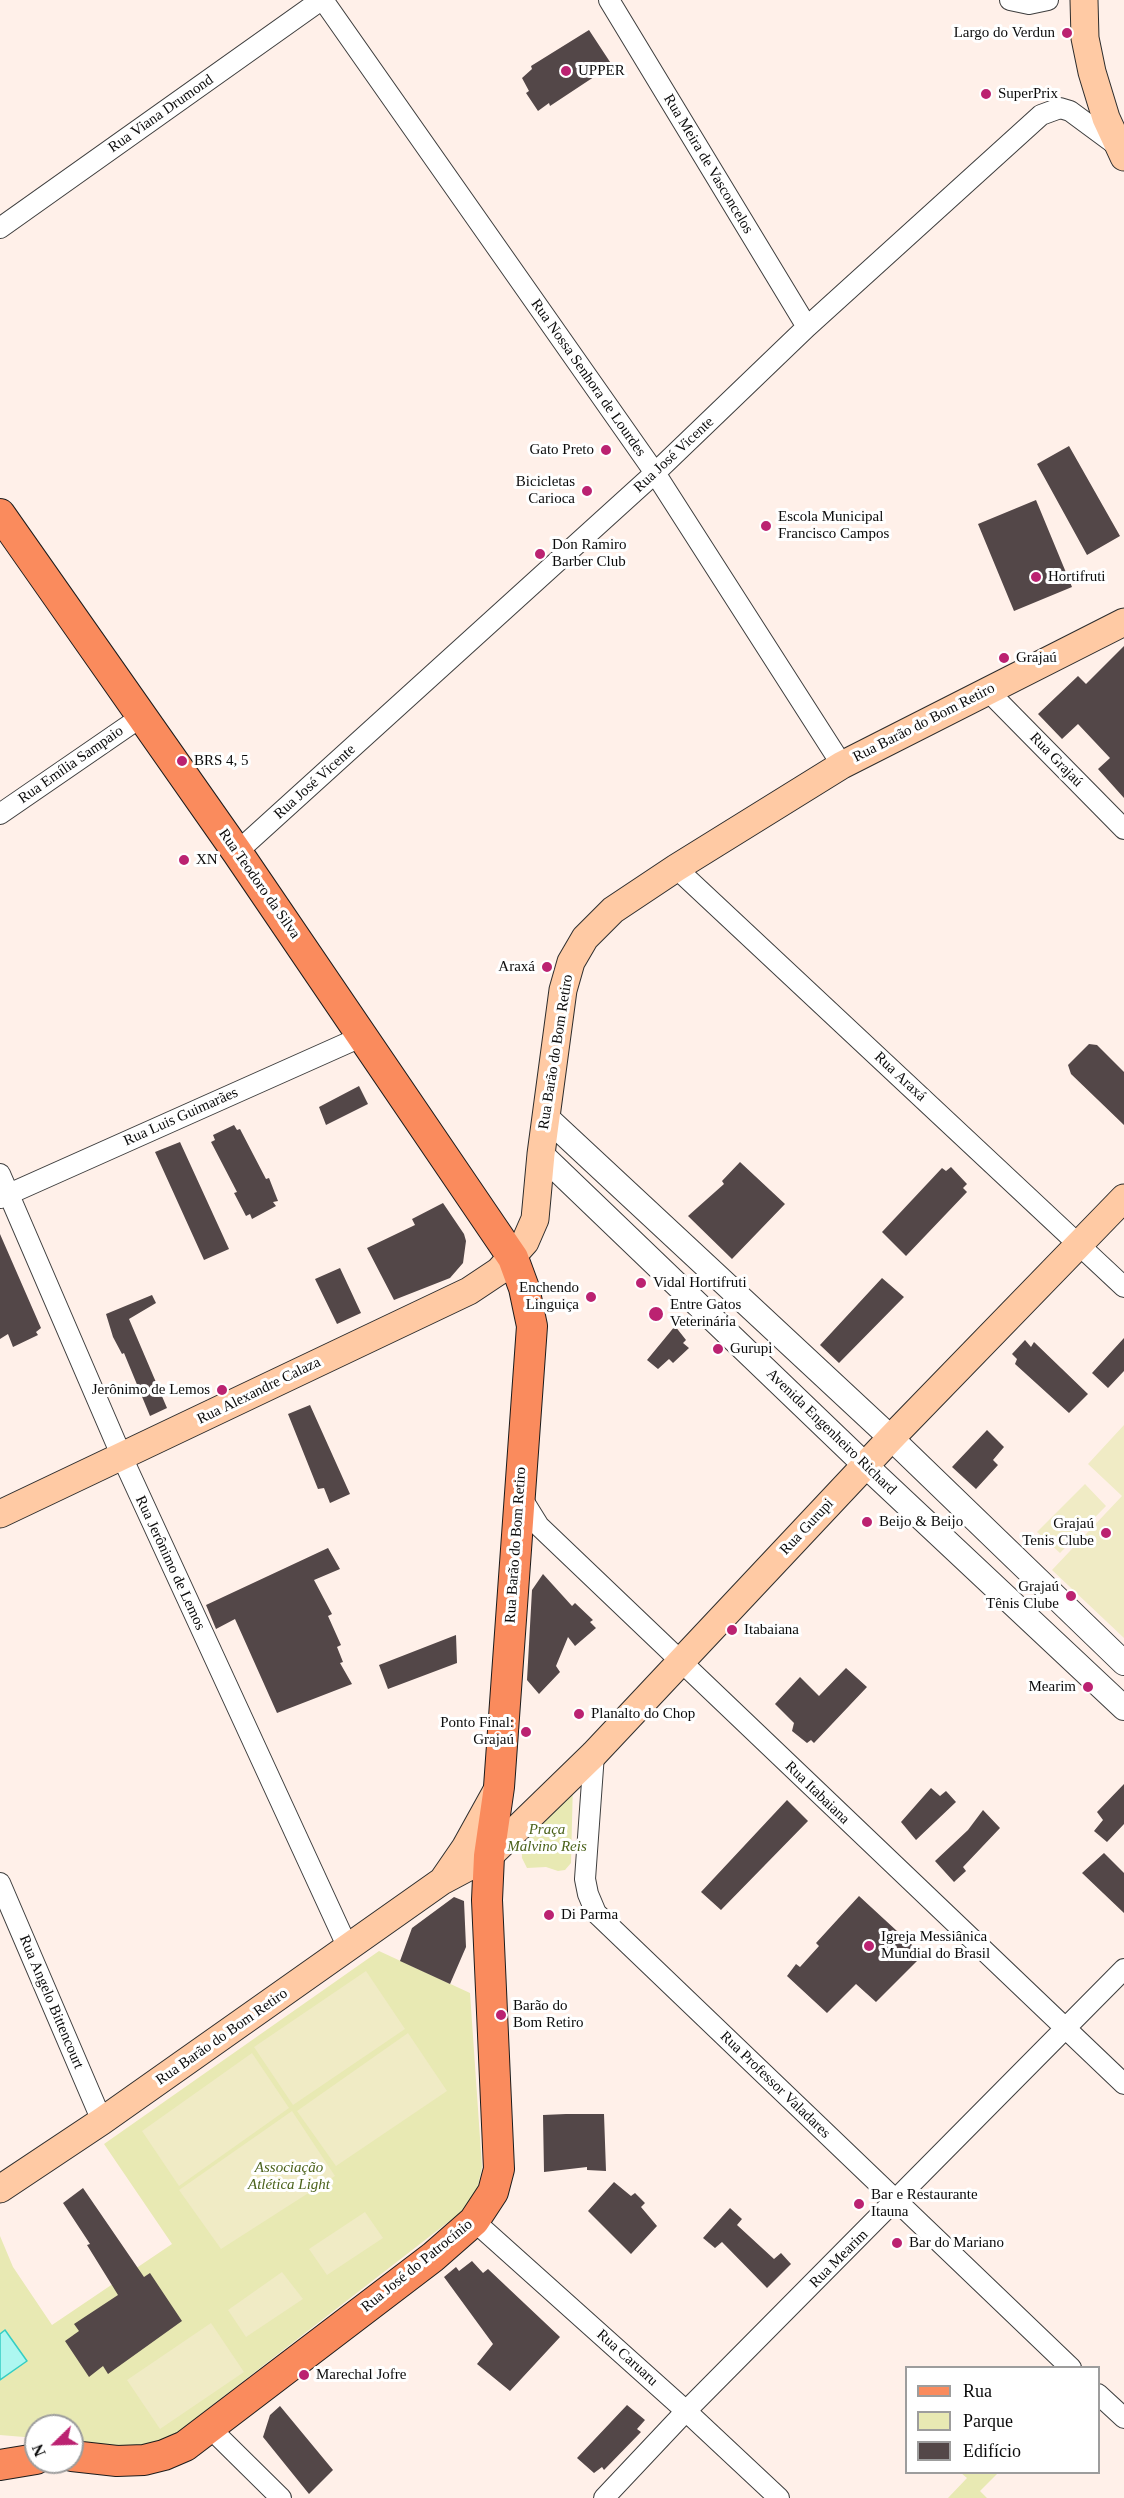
<!DOCTYPE html>
<meta charset="utf-8">
<style>
body{margin:0}
#map{position:relative;width:1124px;height:2498px;overflow:hidden;background:#fff0e9;font-family:"Times New Roman",serif}
canvas{display:block}
.legend{position:absolute;left:905px;top:2366px;width:195px;height:108px;box-sizing:border-box;background:#fff;border:2px solid #9d9d9d;margin:0;padding:8px 10px;list-style:none;font-size:18px;color:#0b0b0b}
.legend li{display:flex;align-items:center;gap:12px;height:30px}
.legend b{width:30px;border:2px solid #9d9d9d}
.north{position:absolute;left:24px;top:2414px;width:60px;height:60px;box-sizing:border-box;background:#fff;border:2px solid #9d9d9d;border-radius:50%;rotate:247deg;font-size:16px;font-weight:700;line-height:24px;text-align:center;color:#0b0b0b}
.north::after{content:'';display:block;margin:auto;width:21px;height:27px;background:#bb2271;clip-path:polygon(50% 0,100% 100%,50% 72%,0 100%)}
</style>
<div id="map">
<canvas width="1124" height="2498"></canvas>
<ul class="legend">
<li><b style="height:8px;background:#fa8b5d"></b>Rua</li>
<li><b style="height:16px;background:#e8e9b3"></b>Parque</li>
<li><b style="height:16px;background:#534748"></b>Edifício</li>
</ul>
<div class="north">N</div>
</div>
<script>
const context = document.querySelector('canvas').getContext('2d');
context.lineJoin = 'round';
function fill(path, color) { context.fillStyle = color; context.fill(path, 'evenodd'); }
const poly = rows => new Path2D(rows.map(r => 'M' + r).join(''));
function trace(path, color, width, dash) { context.strokeStyle = color; context.lineWidth = width; context.lineCap = dash ? 'butt' : 'round'; context.setLineDash(dash || []); context.stroke(path); }
function drawText(font, color, halo, rows, align = 'center') {
  context.font = font + ' "Times New Roman",serif'; context.lineWidth = 6; context.setLineDash([]); context.textBaseline = 'middle'; context.strokeStyle = halo; context.fillStyle = color; for (const [text, x, y, turn = 0] of rows) {
    context.save(); context.translate(x, y); context.rotate((+turn || 0) * Math.PI / 180); context.textAlign = isNaN(turn) ? turn : align; if (halo) context.strokeText(text, 0, 0); context.fillText(text, 0, 0); context.restore();
  }
}
const green = poly([
 [573,1782,571,1863,565,1870,558,1871,546,1867,527,1868,522,1858,521,1828],
 [379,1951,470,1993,482,2167,477,2191,465,2209,175,2434,156,2443,136,2447,72,2441,72,2426,36,2426,36,2438,0,2435,0,2236,13,2267,52,2325,172,2244,104,2144],
 [961,2473,998,2473,980,2491,987,2498,948,2498,967,2478]
]);
const pitch = poly([
 [1124,1425,1124,1638,1052,1570,1122,1496,1088,1464],
 [1085,1484,1106,1506,1060,1553,1037,1532],
 [366,1971,405,2029,293,2105,254,2047],
 [408,2033,447,2091,336,2166,297,2111],
 [252,2053,289,2108,179,2186,142,2131],
 [292,2111,335,2176,221,2249,179,2190],
 [365,2212,383,2238,327,2275,309,2249],
 [282,2272,303,2299,246,2337,228,2310],
 [211,2323,244,2372,160,2429,127,2380]
]);
const water = poly([
 [5,2330,27,2361,0,2380,0,2334,5,2330]
]);
const building = poly([
 [589,30,612,65,550,106,549,103,538,111,526,93,529,91,522,78,532,69,531,66],
 [1069,446,1120,536,1087,555,1037,464],
 [1036,500,1072,587,1014,611,978,524],
 [1124,646,1124,798,1098,769,1110,758,1078,724,1062,739,1038,714,1078,676,1086,684],
 [1089,1044,1097,1045,1124,1072,1124,1125,1071,1074,1068,1065],
 [359,1086,368,1104,326,1125,319,1107],
 [234,1125,237,1130,240,1129,266,1179,269,1178,278,1201,273,1202,276,1206,252,1219,250,1214,246,1216,234,1193,237,1192,211,1142,215,1140,213,1135],
 [180,1142,229,1249,204,1260,155,1152],
 [740,1162,785,1204,732,1259,688,1216,724,1184,722,1181],
 [951,1167,967,1184,963,1188,967,1192,906,1256,882,1232,942,1168,946,1171],
 [443,1203,464,1234,466,1241,463,1263,450,1278,394,1300,367,1248,415,1225,412,1219],
 [0,1234,41,1328,36,1332,38,1335,13,1347,8,1334,0,1339],
 [340,1268,361,1313,337,1324,315,1279],
 [882,1278,904,1297,839,1363,820,1345],
 [152,1295,156,1303,129,1319,167,1408,150,1416,124,1353,122,1354,113,1337,106,1314],
 [675,1326,686,1340,683,1343,689,1348,673,1363,669,1359,658,1369,647,1360],
 [1124,1338,1124,1371,1108,1388,1092,1373],
 [1025,1340,1031,1347,1034,1342,1088,1394,1069,1413,1015,1364,1017,1359,1012,1354],
 [310,1405,350,1494,330,1503,324,1488,318,1489,288,1414],
 [987,1430,1004,1447,993,1460,998,1465,976,1489,952,1467],
 [328,1548,340,1569,314,1580,332,1614,328,1616,341,1645,337,1647,343,1662,340,1663,352,1684,277,1713,235,1619,216,1629,206,1605],
 [543,1574,572,1606,575,1603,593,1620,590,1622,596,1628,575,1646,568,1637,556,1666,560,1672,539,1694,527,1680,532,1590],
 [456,1635,457,1663,388,1689,379,1665],
 [846,1668,867,1687,814,1743,811,1740,807,1743,792,1731,794,1723,775,1704,800,1677,819,1696],
 [1124,1784,1124,1824,1107,1842,1094,1831,1103,1820,1097,1812],
 [931,1788,940,1796,946,1791,956,1802,916,1840,901,1822],
 [787,1800,808,1821,721,1910,701,1892],
 [983,1810,1000,1828,963,1867,966,1871,954,1882,935,1861,968,1830],
 [1104,1853,1124,1873,1124,1913,1082,1873],
 [859,1896,923,1955,876,2002,856,1984,827,2013,787,1976,796,1964,800,1967,819,1946,816,1943],
 [454,1897,464,1901,466,1947,450,1984,400,1961,412,1928],
 [566,2114,604,2114,606,2171,587,2170,587,2167,544,2172,543,2115],
 [614,2182,631,2196,635,2193,645,2203,641,2207,657,2226,631,2254,588,2211],
 [83,2188,144,2277,150,2273,182,2321,108,2374,103,2366,89,2377,65,2341,79,2331,74,2324,118,2295,87,2245,90,2244,63,2203],
 [730,2208,742,2219,737,2225,774,2259,781,2253,791,2264,767,2288,722,2242,715,2248,703,2238],
 [472,2261,483,2273,488,2269,560,2337,510,2391,477,2364,493,2344,444,2277,456,2267,459,2271],
 [627,2405,645,2420,637,2429,641,2432,604,2470,602,2467,594,2473,577,2458],
 [280,2406,333,2470,309,2494,263,2437,270,2415]
]);
const minor = poly([
 [323,0,655,473,842,765],
 [609,0,807,327],
 [1010,0,1029,4,1048,0],
 [0,228,321,0],
 [988,691,1124,829],
 [0,814,141,717],
 [237,852,655,473,807,327,1041,115,1060,108,1070,111,1116,145],
 [676,868,1124,1287],
 [0,1174,122,1457,348,1948],
 [0,1198,363,1036],
 [521,1497,539,1526,1124,2084],
 [594,1754,585,1879,588,1894,596,1913,1071,2368],
 [0,1883,102,2121],
 [474,2221,686,2411,779,2498],
 [1098,2394,1124,2418],
 [210,2428,281,2498],
 [604,2498,686,2411,1124,1969]
]);
const tertiary = poly([
 [546,1117,891,1438,1124,1663],
 [541,1154,865,1465,1124,1708]
]);
const secondary = poly([
 [1084,0,1085,38,1092,72,1106,118,1124,157],
 [0,1514,469,1291,499,1271,525,1242,535,1219,541,1154,563,990,571,962,585,938,613,910,676,868,842,765,1124,622],
 [443,1880,465,1848,496,1792],
 [0,2189,102,2121,442,1881,489,1856,594,1754,891,1438,1124,1198]
]);
const primary = poly([
 [0,514,237,852,496,1233,513,1258,524,1288,532,1326,499,1787,489,1856,487,1900,499,2169,493,2192,474,2221,433,2257,185,2446,164,2455,144,2460,117,2461,72,2456],
 [0,2465,36,2459]
]);
const markers = [
 [1067,33,6,"#bb2271"],
 [566,71,6,"#bb2271"],
 [986,94,6,"#bb2271"],
 [606,450,6,"#bb2271"],
 [587,491,6,"#bb2271"],
 [766,526,6,"#bb2271"],
 [540,554,6,"#bb2271"],
 [1036,577,6,"#bb2271"],
 [1004,658,6,"#bb2271"],
 [182,761,6,"#bb2271"],
 [184,860,6,"#bb2271"],
 [547,967,6,"#bb2271"],
 [641,1283,6,"#bb2271"],
 [591,1297,6,"#bb2271"],
 [656,1314,8,"#bb2271"],
 [718,1349,6,"#bb2271"],
 [222,1390,6,"#bb2271"],
 [867,1522,6,"#bb2271"],
 [1106,1533,6,"#bb2271"],
 [1071,1596,6,"#bb2271"],
 [732,1630,6,"#bb2271"],
 [1088,1687,6,"#bb2271"],
 [579,1714,6,"#bb2271"],
 [526,1732,6,"#bb2271"],
 [549,1915,6,"#bb2271"],
 [869,1946,6,"#bb2271"],
 [501,2015,6,"#bb2271"],
 [859,2204,6,"#bb2271"],
 [897,2243,6,"#bb2271"],
 [304,2375,6,"#bb2271"]
];
const poiNames = [
 ["Largo do Verdun",1055,33,"right"],
 ["UPPER",578,71],
 ["SuperPrix",998,94],
 ["Gato Preto",594,450,"right"],
 ["Bicicletas",575,482,"right"],
 ["Carioca",575,499,"right"],
 ["Escola Municipal",778,517],
 ["Francisco Campos",778,534],
 ["Don Ramiro",552,545],
 ["Barber Club",552,562],
 ["Hortifruti",1048,577],
 ["Grajaú",1016,658],
 ["BRS 4, 5",194,761],
 ["XN",196,860],
 ["Araxá",535,967,"right"],
 ["Vidal Hortifruti",653,1283],
 ["Enchendo",579,1288,"right"],
 ["Linguiça",579,1305,"right"],
 ["Entre Gatos",670,1305],
 ["Veterinária",670,1322],
 ["Gurupi",730,1349],
 ["Jerônimo de Lemos",210,1390,"right"],
 ["Beijo & Beijo",879,1522],
 ["Grajaú",1094,1524,"right"],
 ["Tenis Clube",1094,1541,"right"],
 ["Grajaú",1059,1587,"right"],
 ["Tênis Clube",1059,1604,"right"],
 ["Itabaiana",744,1630],
 ["Mearim",1076,1687,"right"],
 ["Planalto do Chop",591,1714],
 ["Ponto Final:",514,1723,"right"],
 ["Grajaú",514,1740,"right"],
 ["Di Parma",561,1915],
 ["Igreja Messiânica",881,1937],
 ["Mundial do Brasil",881,1954],
 ["Barão do",513,2006],
 ["Bom Retiro",513,2023],
 ["Bar e Restaurante",871,2195],
 ["Itauna",871,2212],
 ["Bar do Mariano",909,2243],
 ["Marechal Jofre",316,2375]
];
const streetNames = [
 ["Rua Viana Drumond",161,114,-35],
 ["Rua Meira de Vasconcelos",708,164,59],
 ["Rua Nossa Senhora de Lourdes",588,378,55],
 ["Rua José Vicente",674,455,-43],
 ["Rua Barão do Bom Retiro",924,723,-27],
 ["Rua Grajaú",1056,760,46],
 ["Rua Emília Sampaio",71,765,-35],
 ["Rua José Vicente",315,782,-42],
 ["Rua Teodoro da Silva",259,884,55],
 ["Rua Barão do Bom Retiro",556,1052,-81],
 ["Rua Araxá",900,1077,43],
 ["Rua Luis Guimarães",181,1117,-24],
 ["Rua Alexandre Calaza",259,1391,-26],
 ["Avenida Engenheiro Richard",831,1432,44],
 ["Rua Gurupi",807,1527,-47],
 ["Rua Barão do Bom Retiro",516,1545,-86],
 ["Rua Jerônimo de Lemos",170,1563,65],
 ["Rua Itabaiana",817,1793,44],
 ["Rua Angelo Bittencourt",51,2002,67],
 ["Rua Barão do Bom Retiro",222,2037,-35],
 ["Rua Professor Valadares",775,2085,44],
 ["Rua Mearim",839,2259,-45],
 ["Rua José do Patrocínio",417,2266,-39],
 ["Rua Caruaru",627,2358,42]
];
const parkNames = [
 ["Praça",547,1830],
 ["Malvino Reis",547,1847],
 ["Associação",289,2168],
 ["Atlética Light",289,2185]
];
fill(green, '#e8e9b3');
fill(pitch, '#f0ebc5');
fill(water, '#adf7f0');
trace(water, '#33cec4', 1.5);
fill(building, '#534748');
trace(minor, '#3e3e3e', 22);
trace(tertiary, '#3e3e3e', 26);
trace(secondary, '#2d2d2d', 29);
trace(primary, '#1c1c1c', 32);
trace(minor, '#fff', 20);
trace(tertiary, '#fff', 24);
trace(secondary, '#ffcaa4', 27);
trace(primary, '#fa8b5d', 30);
for (const [x, y, r, color] of markers) { const dot = new Path2D(); dot.arc(x, y, r, 0, 2 * Math.PI); context.fillStyle = color; context.fill(dot); trace(dot, '#fff', 2); }
drawText('15px', '#0b0b0b', '#fff', poiNames, 'left');
drawText('15px', '#0b0b0b', '#fff', streetNames);
drawText('italic 15px', '#4b621b', '#fff', parkNames);
</script>
